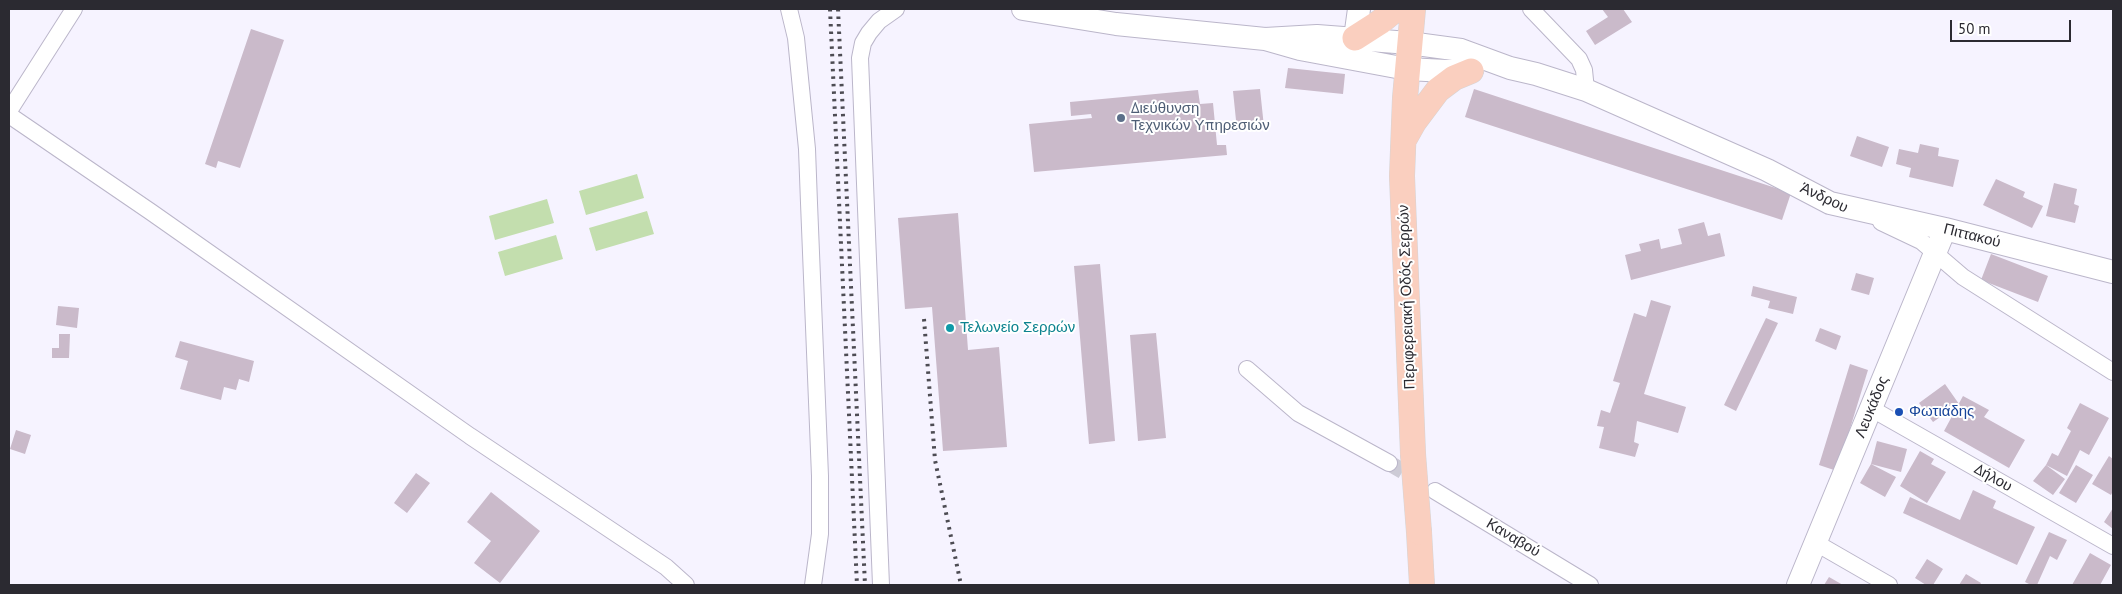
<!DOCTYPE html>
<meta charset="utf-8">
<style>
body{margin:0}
#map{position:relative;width:2122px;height:594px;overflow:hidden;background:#f6f3ff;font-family:"PT Sans",sans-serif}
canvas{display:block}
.frame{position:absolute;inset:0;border:10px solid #2b2a31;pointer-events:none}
.scale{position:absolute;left:1950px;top:20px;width:121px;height:22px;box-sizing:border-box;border:2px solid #2b2a31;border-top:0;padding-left:6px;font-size:15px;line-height:18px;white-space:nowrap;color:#2b2a31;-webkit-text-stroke:4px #fff;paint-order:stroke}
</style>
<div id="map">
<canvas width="2122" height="594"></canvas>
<div class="frame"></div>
<div class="scale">50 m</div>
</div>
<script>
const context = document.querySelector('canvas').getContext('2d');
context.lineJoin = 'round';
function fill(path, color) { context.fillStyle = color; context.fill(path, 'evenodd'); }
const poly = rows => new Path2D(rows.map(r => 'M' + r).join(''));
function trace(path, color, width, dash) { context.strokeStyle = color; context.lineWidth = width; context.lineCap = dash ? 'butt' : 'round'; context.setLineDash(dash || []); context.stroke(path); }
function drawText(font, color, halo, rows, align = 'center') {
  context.font = font + ' "PT Sans",sans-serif'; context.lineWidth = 4; context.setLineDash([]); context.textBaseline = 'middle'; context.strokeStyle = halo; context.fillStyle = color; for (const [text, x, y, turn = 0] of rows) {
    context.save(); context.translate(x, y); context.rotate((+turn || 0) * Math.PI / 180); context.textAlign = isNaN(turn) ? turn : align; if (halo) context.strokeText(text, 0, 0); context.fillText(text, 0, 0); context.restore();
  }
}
const green = poly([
 [637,174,644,198,586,215,579,191],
 [547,199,554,223,495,240,489,216],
 [647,211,654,234,596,251,589,228],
 [556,235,563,259,505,276,498,252]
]);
const building = poly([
 [1602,9,1623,9,1632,22,1595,45,1586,31,1608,17],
 [251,29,284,40,240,168,218,161,216,168,205,164],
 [1288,68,1345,74,1343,94,1285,88],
 [1260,89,1264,127,1237,130,1233,91],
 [1474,89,1791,193,1782,220,1465,117],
 [1198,90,1200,104,1213,103,1217,145,1226,145,1227,155,1034,172,1029,124,1092,118,1091,114,1071,116,1070,102],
 [1857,136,1889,147,1882,167,1850,156],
 [1920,144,1939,148,1938,156,1959,160,1953,187,1909,177,1911,168,1896,164,1899,149,1918,153],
 [1996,179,2025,192,2023,197,2043,206,2032,228,1983,205],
 [2054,183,2077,189,2074,204,2079,206,2075,223,2046,216],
 [958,213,968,350,999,347,1007,447,943,451,932,307,905,309,898,218],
 [1704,222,1708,236,1720,233,1725,256,1631,280,1625,255,1641,251,1639,244,1659,239,1661,249,1682,244,1678,229],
 [1991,254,2048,276,2038,302,1981,280],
 [1100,264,1115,441,1089,444,1074,266],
 [1856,273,1874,278,1869,295,1851,290],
 [1753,286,1797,297,1793,314,1768,308,1770,301,1751,296],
 [1651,300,1671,306,1644,394,1686,407,1678,433,1637,421,1634,442,1639,444,1635,457,1599,448,1604,427,1597,426,1601,410,1610,413,1620,383,1613,381,1634,313,1646,317],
 [58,306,79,308,77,328,56,325],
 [1766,318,1778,323,1736,411,1724,405],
 [1820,328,1841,336,1836,350,1815,341],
 [1156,333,1166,438,1138,441,1130,335],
 [59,334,70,334,69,358,52,358,52,348,59,348],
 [180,341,254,361,249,382,239,379,236,390,224,387,221,400,180,389,188,361,175,357],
 [1850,364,1868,370,1837,471,1819,465],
 [1945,384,1959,404,1933,422,1919,403],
 [1963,396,1989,410,1984,417,2025,440,2009,468,1944,431],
 [2080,403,2109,418,2089,455,2080,450,2067,476,2046,465,2052,453,2058,456,2071,431,2067,428],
 [16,430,31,435,25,454,10,449],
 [1877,441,1907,449,1901,472,1871,464],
 [1920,451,1934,459,1931,464,1946,472,1927,503,1900,486],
 [2109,456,2113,459,2113,491,2111,495,2092,484],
 [1871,464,1896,477,1885,497,1860,483],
 [2046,465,2065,479,2053,495,2033,481],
 [2076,465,2093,475,2076,503,2059,493],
 [416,473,430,483,407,513,394,503],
 [1973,490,1996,501,1993,508,2035,527,2017,565,1903,513,1910,497,1960,520],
 [491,492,540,531,500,583,474,563,491,541,467,522],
 [2113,508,2113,529,2104,522],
 [2049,532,2067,540,2057,560,2050,556,2037,585,2031,585,2025,582],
 [2090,553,2111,565,2100,585,2072,585],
 [1927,559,1943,569,1933,585,1926,585,1915,578],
 [1966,574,1981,583,1980,585,1959,585],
 [1829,577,1843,585,1824,585]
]);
const streetTunnel = poly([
 [1389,463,1421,482]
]);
const street = poly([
 [789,9,796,38,807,149,809,203,820,476,820,534,813,585],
 [1531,9,1579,59,1584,70,1586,90],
 [9,111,74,9],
 [9,115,151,212,470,436,666,567,686,585],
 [1881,222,1921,241,1963,277,2113,372],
 [1247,369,1298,413,1389,463],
 [1872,409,2113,546],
 [1435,491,1590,585],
 [1816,543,1889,585],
 [881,585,860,58,863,43,869,33,879,21,896,9]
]);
const secondary = poly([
 [1023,9,1116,24,1265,39,1300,49,1407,69,1446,71,1472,70],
 [1355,38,1359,9],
 [1265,39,1317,36,1409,43,1461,50,1510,68,1536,74,1586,90,1767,170,1830,203,1945,229,2113,272],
 [1798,585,1945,229]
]);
const primary = poly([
 [1355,38,1380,22,1396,9],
 [1405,138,1414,122,1438,90,1454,78,1471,71],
 [1413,454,1402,176,1405,98,1413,9],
 [1419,532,1422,585]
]);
const rail = poly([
 [830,9,857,585],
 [838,9,865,585],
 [924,319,935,460,961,585]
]);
const primaryBridge = poly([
 [1413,454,1419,532]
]);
const markers = [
 [1121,118,5,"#5c6f8a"],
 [950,328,5,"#0f9aa8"],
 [1899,412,5,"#1a4fb4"]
];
const serviceNames = [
 ["Διεύθυνση",1131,109],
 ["Τεχνικών Υπηρεσιών",1131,126]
];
const streetNames = [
 ["Άνδρου",1824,198,25],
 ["Πιττακού",1972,236,14],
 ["Περιφερειακή Οδός Σερρών",1407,297,-92],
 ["Λευκάδος",1872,407,-68],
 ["Δήλου",1993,478,29],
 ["Καναβού",1513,538,31]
];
const cultureNames = [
 ["Τελωνείο Σερρών",960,328]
];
const transitNames = [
 ["Φωτιάδης",1909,412]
];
fill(green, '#c3deae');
fill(building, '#cabaca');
trace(streetTunnel, '#cdcbd6', 16, [16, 8]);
trace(street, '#bbb6ca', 18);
trace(secondary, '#bbb6ca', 24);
trace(primary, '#d5d4d6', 26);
trace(street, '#fff', 16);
trace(secondary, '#fff', 22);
trace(primary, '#facfbf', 25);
trace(rail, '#4d4c53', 4, [2.5, 5]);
trace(primaryBridge, '#d5d4d6', 26, []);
trace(primaryBridge, '#facfbf', 25);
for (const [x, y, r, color] of markers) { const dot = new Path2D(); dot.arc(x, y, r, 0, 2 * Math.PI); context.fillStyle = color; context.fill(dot); trace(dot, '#fff', 2); }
drawText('15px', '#4e5e75', '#fff', serviceNames, 'left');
drawText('15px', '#2b2a31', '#fff', streetNames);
drawText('15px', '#0d838f', '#fff', cultureNames, 'left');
drawText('15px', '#164399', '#fff', transitNames, 'left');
</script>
